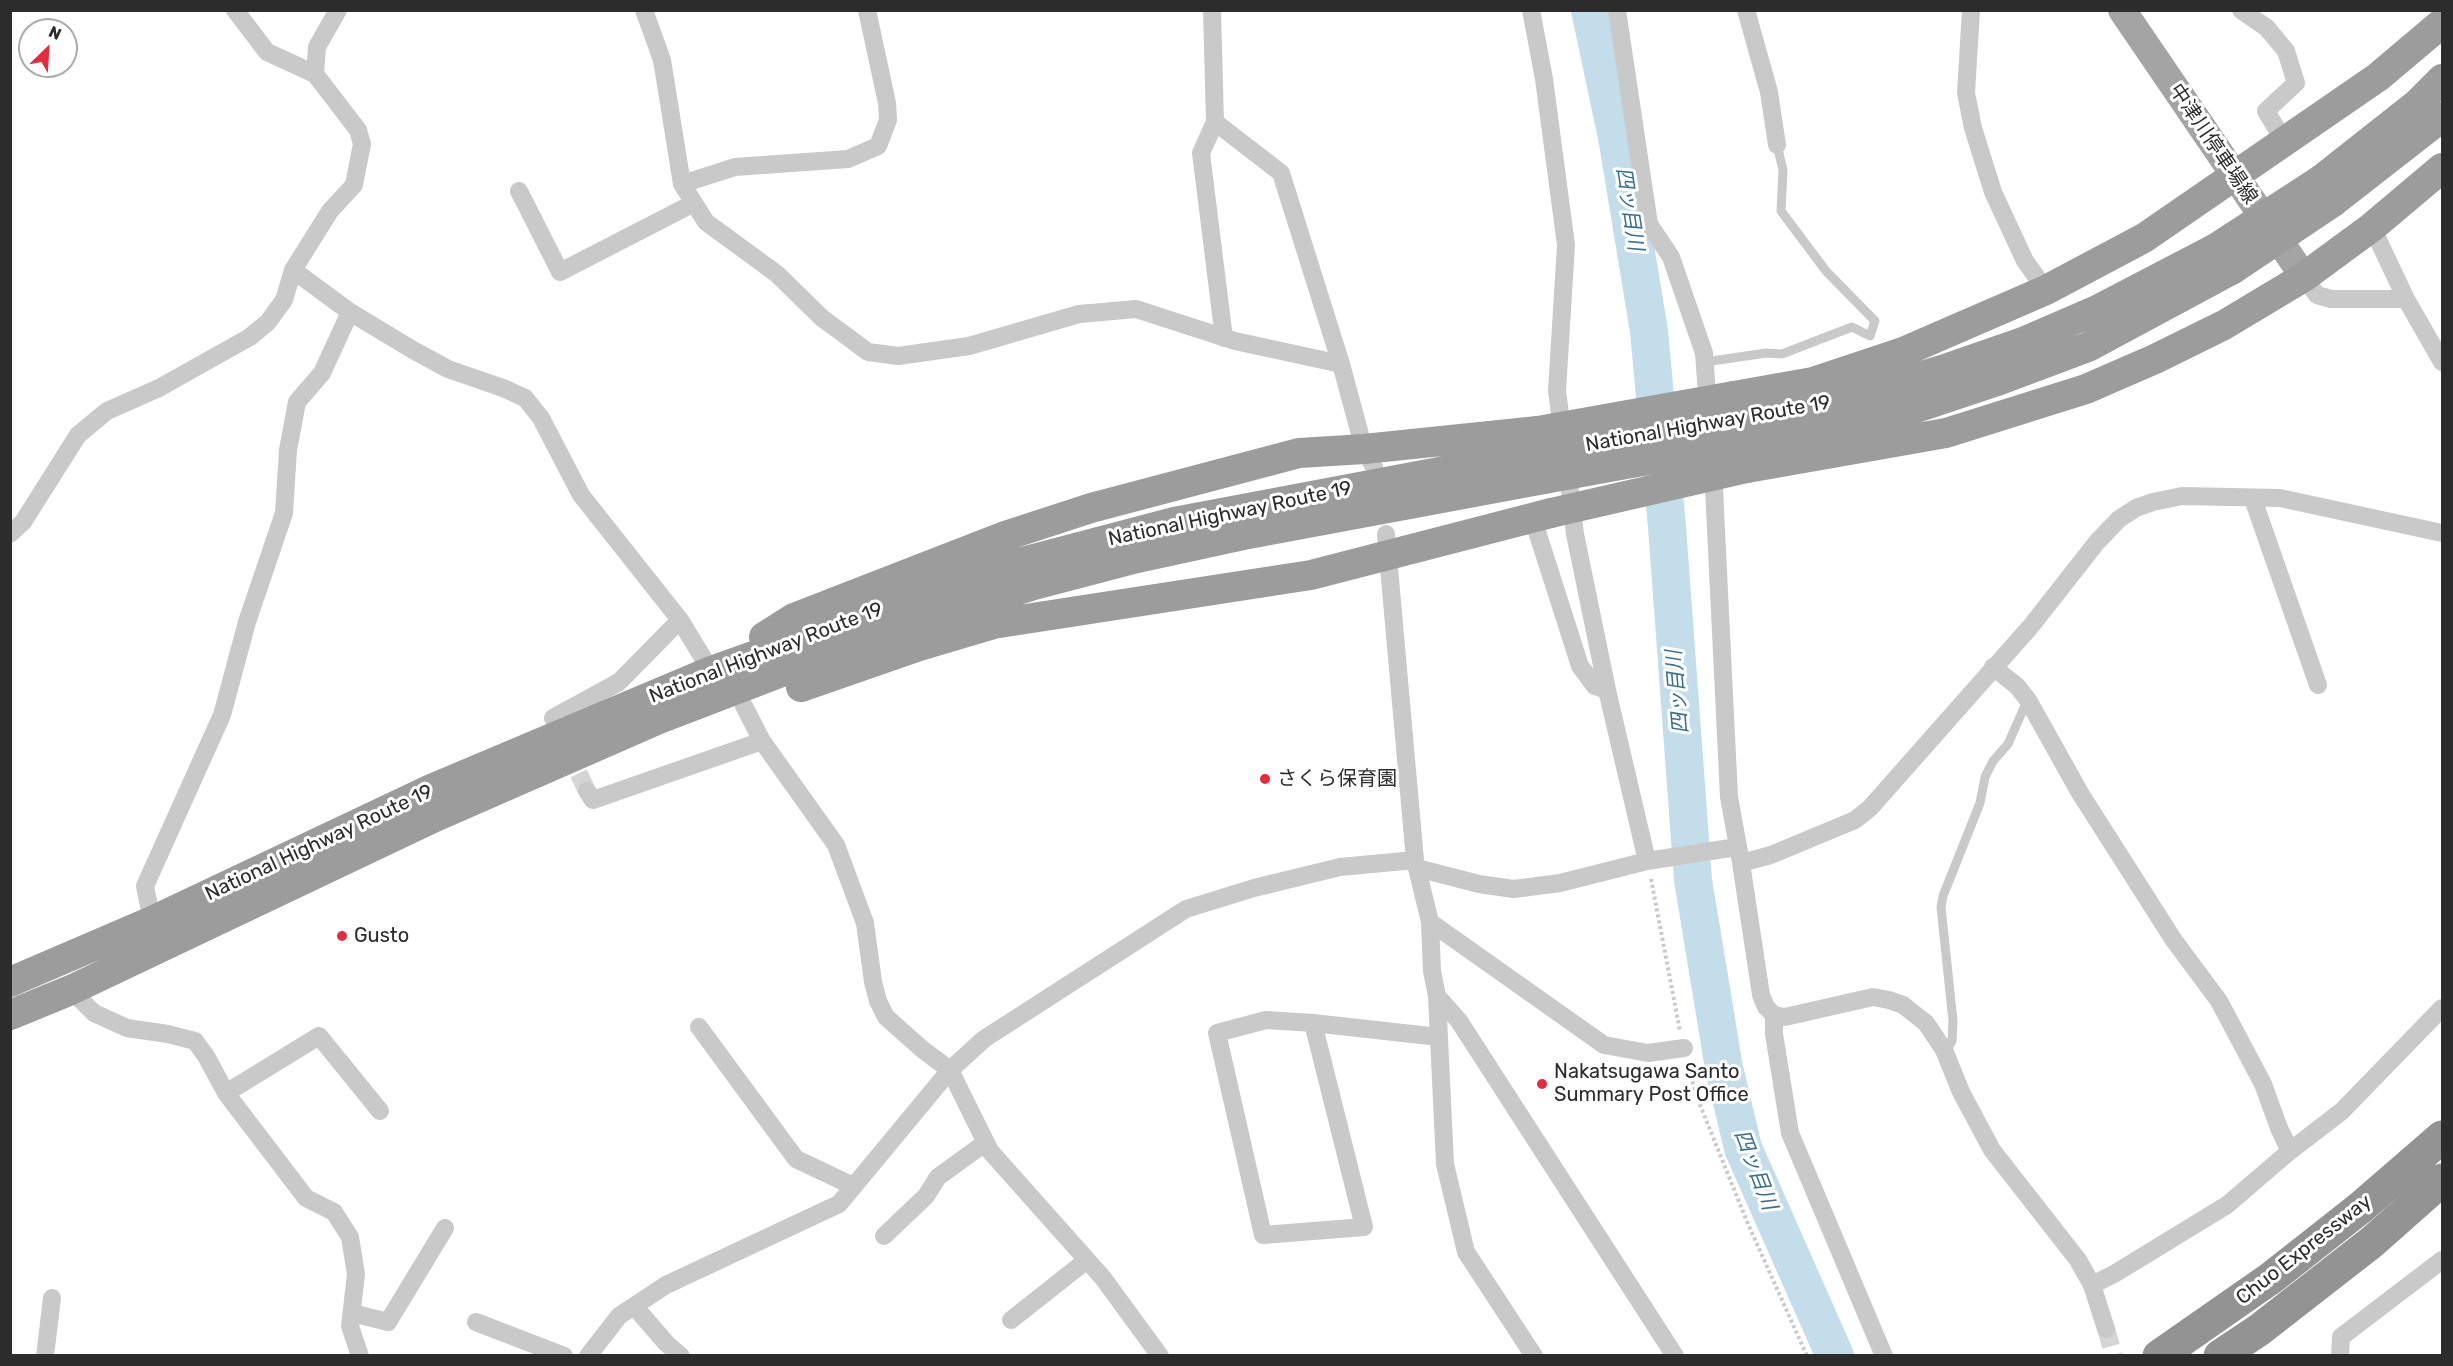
<!DOCTYPE html>
<meta charset="utf-8">
<style>
body{margin:0}
#map{position:relative;width:2453px;height:1366px;overflow:hidden;background:#fff;font-family:Rubik,sans-serif}
canvas{display:block}
.frame{position:absolute;inset:0;border:12px solid #2c2c2c;pointer-events:none}
.north{position:absolute;left:18px;top:18px;width:60px;height:60px;box-sizing:border-box;background:#fff;border:2px solid #ababab;border-radius:50%;rotate:25deg;font-size:16px;font-weight:700;line-height:24px;text-align:center;color:#2c2c2c}
.north::after{content:'';display:block;margin:auto;width:21px;height:27px;background:#e62b3f;clip-path:polygon(50% 0,100% 100%,50% 72%,0 100%)}
</style>
<div id="map">
<canvas width="2453" height="1366"></canvas>
<div class="frame"></div>
<div class="north">N</div>
</div>
<script>
const context = document.querySelector('canvas').getContext('2d');
context.lineJoin = 'round';
const poly = rows => new Path2D(rows.map(r => 'M' + r).join(''));
function trace(path, color, width, dash) { context.strokeStyle = color; context.lineWidth = width; context.lineCap = dash ? 'butt' : 'round'; context.setLineDash(dash || []); context.stroke(path); }
function drawText(font, color, halo, rows, align = 'center') {
  context.font = font + ' Rubik,"Noto Sans JP",sans-serif'; context.lineWidth = 6; context.setLineDash([]); context.textBaseline = 'middle'; context.strokeStyle = halo; context.fillStyle = color; for (const [text, x, y, turn = 0] of rows) {
    context.save(); context.translate(x, y); context.rotate((+turn || 0) * Math.PI / 180); context.textAlign = isNaN(turn) ? turn : align; if (halo) context.strokeText(text, 0, 0); context.fillText(text, 0, 0); context.restore();
  }
}
const river = poly([
 [1590,10,1617,137,1649,331,1667,527,1693,880,1724,1068,1743,1148,1835,1356]
]);
const minorTunnel = poly([
 [567,749,587,791],
 [2106,1329,2114,1356]
]);
const path = poly([
 [1651,879,1680,1031],
 [1688,1064,1696,1095,1748,1224,1807,1356]
]);
const service = poly([
 [1705,362,1766,353,1782,354,1852,327,1870,336,1875,321,1826,271,1781,211,1783,170,1777,145],
 [1944,1050,1948,1048,1952,1041,1953,1021,1941,907,1943,896,1980,803,1985,777,1993,761,2008,744,2027,701]
]);
const minor = poly([
 [644,10,662,60,682,184,706,222,777,274,822,318,868,352,898,356,969,346,1079,314,1136,309,1235,341,1341,364],
 [1212,10,1215,122,1281,173,1341,364,1364,449,1374,467],
 [1531,10,1544,79,1566,245,1557,391,1563,436],
 [1617,10,1649,224,1671,257,1704,353,1708,408],
 [1746,10,1769,92,1777,145],
 [1971,10,1966,93,1973,128,1993,192,2025,261,2046,290],
 [2241,10,2267,28,2286,51,2296,83,2266,111,2284,141],
 [315,74,317,47,338,10],
 [1215,122,1201,153,1224,338],
 [682,184,735,167,848,159,878,146,888,120,887,103,867,10],
 [519,191,560,272,694,203],
 [2372,227,2406,299],
 [293,270,350,312,413,350,448,369,503,388,525,398,541,418,581,495,680,620,711,671],
 [2304,277,2317,295,2331,299,2406,299,2442,362],
 [1567,466,1575,534,1607,690,1647,861],
 [1713,468,1729,797,1741,863,1761,995,1766,1007,1774,1015,1785,1017,1873,997,1889,1000,1903,1005,1926,1023,1944,1050,1961,1092,1992,1150,2078,1260,2092,1285,2106,1329],
 [2253,499,2318,685],
 [1533,519,1580,666,1595,686,1607,690],
 [10,534,23,522,78,435,107,411,159,388,250,337,268,322,284,300,293,270,330,211,354,185,362,144,358,130,315,74,267,52,235,10],
 [1386,534,1415,860,1430,922,1432,971,1437,996,1459,1021,1675,1356],
 [1993,667,2017,686,2028,700,2080,793,2173,939,2219,1001,2263,1084,2279,1128,2290,1151],
 [744,706,762,741,836,845,865,923,873,982,878,1001,886,1017,922,1049,950,1070,990,1151,1103,1278,1160,1356],
 [553,718,619,682,680,620],
 [587,791,593,800,762,741],
 [1741,863,1771,855,1855,820,1870,808,2031,626,2097,542,2119,519,2136,508,2153,502,2182,496,2280,498,2442,533],
 [1417,868,1479,884,1514,889,1560,883,1647,861,1737,847],
 [152,921,145,886,222,715,247,622,284,513,288,450,297,402,322,373,350,312],
 [1430,922,1604,1045,1648,1053,1684,1048],
 [71,990,94,1013,127,1028,168,1034,195,1041,206,1056,226,1093,306,1198,334,1212,350,1237,356,1274,350,1326,360,1356],
 [1437,996,1445,1164,1466,1252,1534,1356],
 [1774,1015,1774,1034,1790,1133,1884,1356],
 [1313,1023,1364,1227,1263,1235,1217,1033,1266,1020,1313,1023,1439,1037],
 [699,1027,796,1159,853,1186],
 [226,1093,319,1036,380,1111],
 [884,1236,926,1196,938,1177,985,1143],
 [2092,1285,2114,1274,2227,1205,2290,1151,2342,1111,2442,1008],
 [634,1306,667,1344,681,1356],
 [352,1313,388,1322,445,1228],
 [1011,1320,1087,1260],
 [476,1322,564,1356],
 [45,1356,52,1298],
 [588,1356,619,1316,666,1285,839,1204,950,1070,984,1039,1186,909,1254,888,1340,867,1415,860],
 [2340,1356,2341,1337,2442,1260]
]);
const primary = poly([
 [2122,10,2304,277]
]);
const trunk = poly([
 [2322,179,2417,104,2442,79],
 [2333,202,2442,117],
 [1734,396,1813,382,1903,352,2046,290,2144,238,2378,77,2442,23],
 [1737,416,1836,402,1948,368,2023,342,2097,310,2216,248],
 [1746,442,1916,408,2000,380,2088,347,2233,269],
 [1747,468,1946,433,2086,389,2155,359,2224,325,2304,277,2372,227,2442,168],
 [764,637,794,618,1005,536,1091,508,1299,453,1364,449,1538,431],
 [801,687,919,646,993,624,1311,575,1551,513],
 [10,982,152,921,431,789,711,671,992,570,1174,522,1545,452],
 [10,1015,71,990,435,817,659,719,886,632,1034,585,1137,558,1243,535,1544,479]
]);
const motorway = poly([
 [2159,1356,2271,1278,2360,1208,2442,1137],
 [2220,1356,2259,1330,2372,1242,2442,1180]
]);
const trunkBridge = poly([
 [2216,248,2322,179],
 [2233,269,2333,202],
 [1538,431,1734,396],
 [1545,452,1710,421],
 [1544,479,1746,442],
 [1551,513,1747,468]
]);
const markers = [
 [1265,779,6,"#e62b3f"],
 [342,936,6,"#e62b3f"],
 [1542,1084,6,"#e62b3f"]
];
const streetNames = [
 ["中津川停車場線",2213,144,56],
 ["National Highway Route 19",1708,424,-10],
 ["National Highway Route 19",1230,514,-12],
 ["National Highway Route 19",766,653,-21],
 ["National Highway Route 19",319,843,-25],
 ["Chuo Expressway",2304,1250,-38]
];
const poiNames = [
 ["さくら保育園",1277,779],
 ["Gusto",354,936],
 ["Nakatsugawa Santo",1554,1072],
 ["Summary Post Office",1554,1095]
];
const waterNames = [
 ["四ッ目川",1629,209,81],
 ["四ッ目川",1678,692,-95],
 ["四ッ目川",1755,1170,69]
];
trace(river, '#c4ddeb', 38);
trace(minorTunnel, '#d5d5d5', 18, [18, 9]);
trace(path, '#c9c9c9', 4, [3, 3]);
trace(service, '#c9c9c9', 9);
trace(minor, '#c9c9c9', 18);
trace(primary, '#a4a4a4', 28);
trace(trunk, '#9c9c9c', 30);
trace(motorway, '#939393', 33);
trace(trunkBridge, '#9c9c9c', 30);
for (const [x, y, r, color] of markers) { const dot = new Path2D(); dot.arc(x, y, r, 0, 2 * Math.PI); context.fillStyle = color; context.fill(dot); trace(dot, '#fff', 2); }
drawText('20px', '#2c2c2c', '#fff', streetNames);
drawText('20px', '#2c2c2c', '#fff', poiNames, 'left');
drawText('italic 21px', '#3a708e', '#fff', waterNames);
</script>
